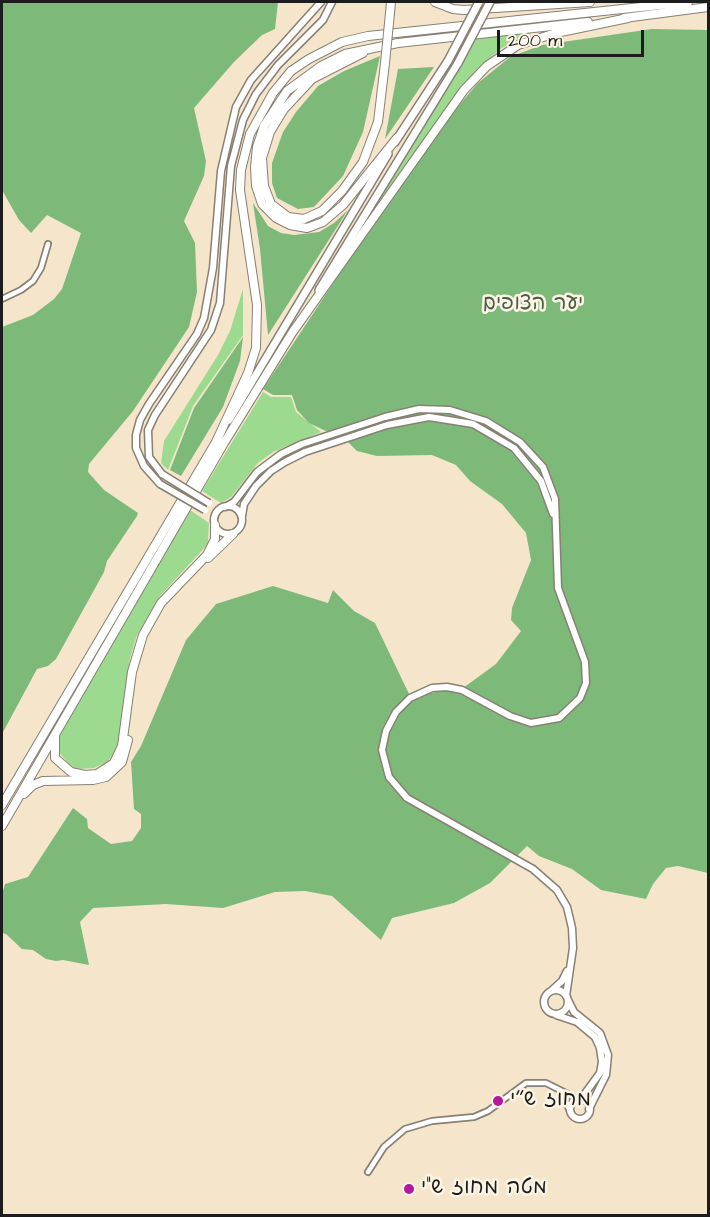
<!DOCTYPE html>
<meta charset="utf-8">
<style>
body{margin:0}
#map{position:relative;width:710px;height:1217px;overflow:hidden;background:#f5e5cb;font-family:"Architects Daughter",sans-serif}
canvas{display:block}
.frame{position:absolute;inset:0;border:3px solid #1c1c1c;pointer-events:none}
.scale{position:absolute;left:497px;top:30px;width:147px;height:27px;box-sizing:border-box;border:3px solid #1c1c1c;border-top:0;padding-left:8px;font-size:18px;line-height:21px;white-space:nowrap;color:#1c1c1c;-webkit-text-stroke:4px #fcf5e5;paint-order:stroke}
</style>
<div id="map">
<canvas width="710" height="1217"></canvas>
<div class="frame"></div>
<div class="scale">200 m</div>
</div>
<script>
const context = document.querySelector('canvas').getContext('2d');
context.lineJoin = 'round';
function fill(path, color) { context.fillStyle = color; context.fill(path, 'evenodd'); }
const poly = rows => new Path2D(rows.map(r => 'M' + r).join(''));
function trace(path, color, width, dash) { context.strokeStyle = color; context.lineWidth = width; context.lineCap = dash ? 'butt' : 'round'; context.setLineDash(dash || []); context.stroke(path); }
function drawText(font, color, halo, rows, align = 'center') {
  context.font = font + ' "Architects Daughter","Playpen Sans Hebrew",sans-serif'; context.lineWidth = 5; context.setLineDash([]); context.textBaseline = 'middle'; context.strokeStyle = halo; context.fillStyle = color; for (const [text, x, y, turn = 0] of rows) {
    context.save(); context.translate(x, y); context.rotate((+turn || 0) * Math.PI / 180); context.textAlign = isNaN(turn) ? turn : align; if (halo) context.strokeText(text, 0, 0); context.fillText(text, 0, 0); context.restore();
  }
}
const green = poly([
 [535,31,500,49,474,74,347,251,476,39],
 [243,289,243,335,193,406,168,470,161,463,164,441,218,355,230,331],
 [263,392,271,397,291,397,296,412,321,432,273,452,258,463,231,497,221,503,202,491],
 [190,510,209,523,208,544,160,596,137,635,130,658,119,740,114,754,107,762,94,768,77,769,70,765,57,750,58,736]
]);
const forest = poly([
 [2,2,278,2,275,29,262,35,234,62,194,108,206,161,204,176,184,221,195,243,197,292,189,327,133,411,89,464,88,472,104,490,138,513,137,516,107,561,104,572,56,659,48,666,37,669,2,734,2,327,33,315,54,299,62,289,81,233,47,215,31,233,19,220,2,190],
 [652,29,708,30,708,873,678,866,666,868,653,884,646,899,601,890,572,869,539,856,527,846,490,883,454,903,392,918,381,940,332,896,305,891,275,892,223,908,166,904,93,908,80,922,89,965,63,960,56,961,46,959,33,950,22,949,6,934,2,933,2,894,5,884,28,877,73,808,87,819,88,828,111,844,132,841,141,828,141,814,134,809,131,762,141,746,186,640,216,604,273,586,328,603,333,590,354,611,375,623,410,696,463,688,496,664,521,631,511,620,512,608,531,560,526,533,502,504,470,481,456,465,432,455,377,456,357,451,347,441,309,423,297,410,292,395,273,395,263,389,344,267,455,110,478,83,510,57,542,45],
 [380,56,363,132,343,176,314,207,298,209,277,198,272,183,272,163,283,132,296,112,318,86,344,71],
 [434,67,385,139,398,69],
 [253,203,268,226,281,233,294,235,319,232,334,223,348,210,268,335,260,249],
 [243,337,240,361,223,407,181,476,170,470,194,408]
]);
const street = poly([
 [2,299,21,290,33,281,41,268,48,244],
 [562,1095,570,1111],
 [368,1172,384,1147,405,1129,432,1121,474,1117,488,1111,526,1083,546,1083,578,1099]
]);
const secondary = poly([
 [162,474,149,457,148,430,155,415,211,330,220,303,231,166,243,120,256,94,278,65,323,20,332,2],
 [160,484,144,466,136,448,136,435,140,420,149,404,197,334,204,318,213,268,221,171,236,107,251,80,321,2],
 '214 520a14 14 0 1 1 28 0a14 14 0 1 1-28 0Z',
 [225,507,234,502,257,472,281,454,302,444,385,417,419,409,450,410,486,421,520,442,543,467,555,499,558,588,585,662,586,683,580,698,559,718,531,723,510,716,462,690,447,687,432,688,410,698,396,712,386,731,382,750,389,777,407,798,533,869,557,890,567,907,572,928,573,948,566,996],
 [242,516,244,504,256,486,271,471,285,462,305,452,387,425,429,417,473,424,514,448,541,481,553,514],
 '544 1002a12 12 0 1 1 24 0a12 12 0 1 1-24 0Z',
 [551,991,562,981,567,971],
 [568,1000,574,1012,600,1033,608,1055,606,1075,589,1109],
 [556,1015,577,1022,595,1037,600,1048,602,1062,600,1073,581,1099],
 '570 1109a10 10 0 1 1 20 0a10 10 0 1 1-20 0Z'
]);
const primary = poly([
 [395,142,448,61],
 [319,290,458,63],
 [229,420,388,154]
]);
const highway = poly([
 [435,2,453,9,464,10,590,2],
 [390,13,391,2],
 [624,18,708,7],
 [363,53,312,79,284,109,270,132,262,158,264,186,271,204,288,217,304,219,322,211,342,191,363,162,378,122,385,63],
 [397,138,343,205,323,222,307,228,290,225,276,218,262,204,256,186,255,167,257,147,264,126,287,91,321,66,345,54,398,43,588,22],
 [208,558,233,534],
 [55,736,55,758,71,772,85,775,97,774,114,763,122,746,132,672,143,635,161,603,207,555,215,539,215,525],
 [24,794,33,785,43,781,93,780,106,777,122,762,128,740],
 [2,805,216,442,248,373,256,348,257,305,240,190,241,170,250,134,273,93,291,71,309,59,342,42,368,36,688,2],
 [2,826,224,443,292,333,464,90,487,66,518,45,556,33,628,18]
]);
const secondaryBridge = poly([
 [162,474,209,503],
 [160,484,205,510]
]);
const primaryBridge = poly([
 [448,61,479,2],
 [458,63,490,2]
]);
const highwayBridge = poly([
 [385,63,390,13]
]);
const markers = [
 [498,1101,6,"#b5179e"],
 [409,1189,6,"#b5179e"]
];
const parkNames = [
 ["יער הצופים",533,305]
];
const poiNames = [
 ["מחוז ש״י",510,1101],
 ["מטה מחוז ש\"י",421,1189]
];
fill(green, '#9cda90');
fill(forest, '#7dba7a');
trace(street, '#888074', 8);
trace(secondary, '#888074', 9);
trace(primary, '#888074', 10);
trace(highway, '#888074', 10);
trace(street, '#fff', 4.5);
trace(secondary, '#fff', 6);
trace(primary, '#fff', 7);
trace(highway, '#fff', 8);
trace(secondaryBridge, '#888074', 9, []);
trace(primaryBridge, '#888074', 10, []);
trace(highwayBridge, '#888074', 10, []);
trace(secondaryBridge, '#fff', 6);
trace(primaryBridge, '#fff', 7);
trace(highwayBridge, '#fff', 8);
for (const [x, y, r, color] of markers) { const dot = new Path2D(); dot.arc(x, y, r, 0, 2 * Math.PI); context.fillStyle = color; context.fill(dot); trace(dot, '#fcf5e5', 2); }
drawText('21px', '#495e45', '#fcf5e5', parkNames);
drawText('21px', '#1c1c1c', '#fcf5e5', poiNames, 'left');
</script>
